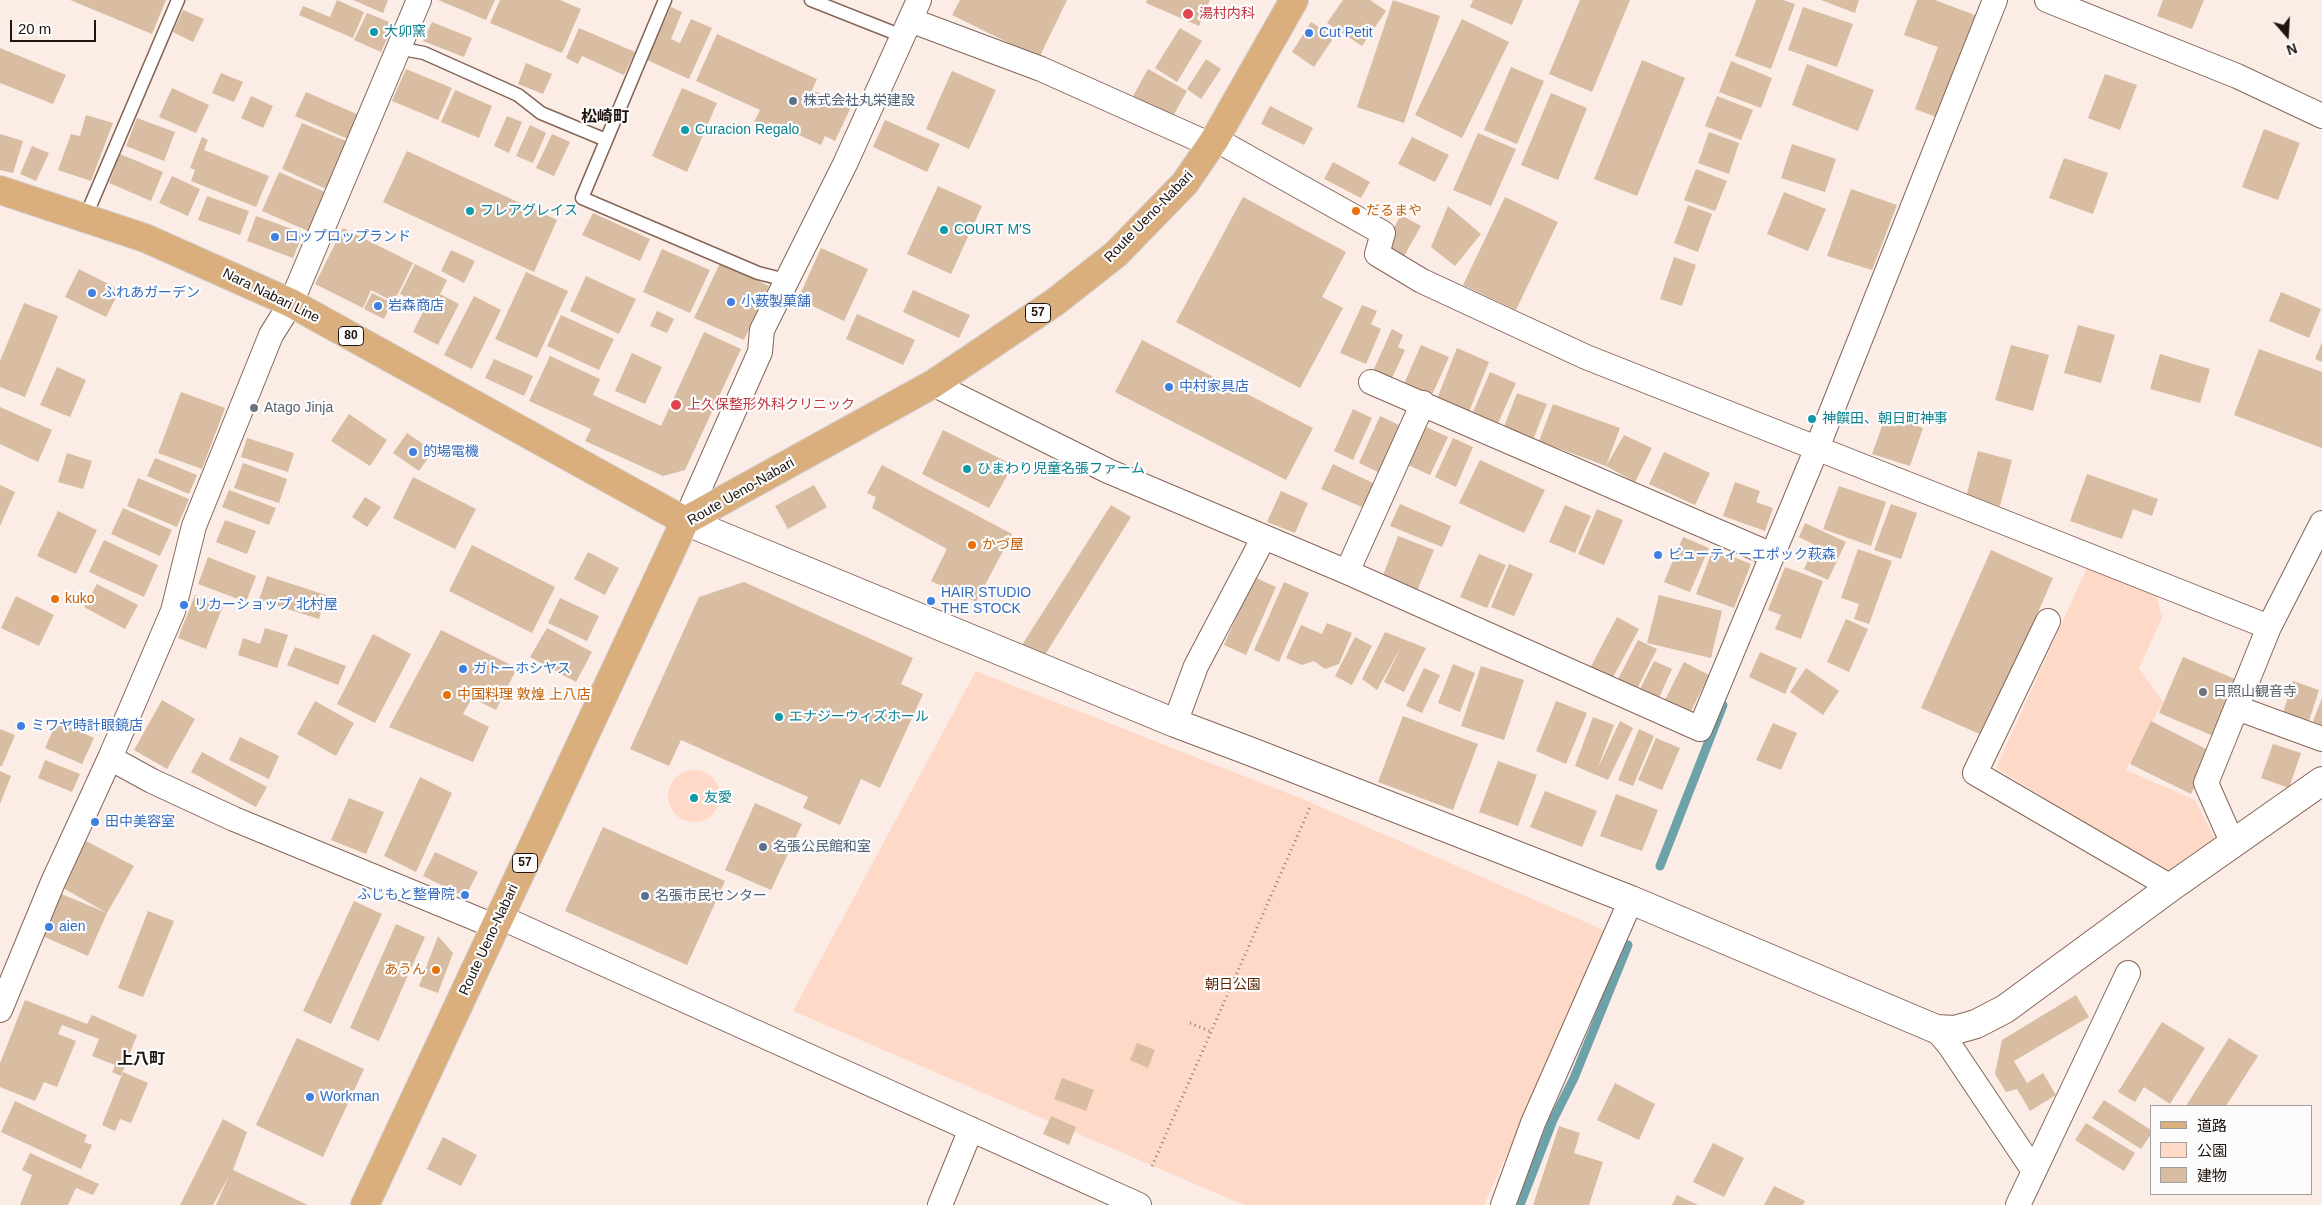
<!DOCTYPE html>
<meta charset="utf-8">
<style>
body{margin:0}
#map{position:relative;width:2322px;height:1205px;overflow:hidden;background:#fbece5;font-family:Helvetica,"Noto Sans JP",sans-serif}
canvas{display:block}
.legend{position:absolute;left:2150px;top:1105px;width:162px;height:90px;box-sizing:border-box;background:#fcfcfc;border:1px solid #a49f9c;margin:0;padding:6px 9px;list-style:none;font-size:15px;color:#1f130d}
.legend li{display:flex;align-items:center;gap:10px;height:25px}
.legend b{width:25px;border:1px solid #a49f9c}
.north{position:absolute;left:2262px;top:10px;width:50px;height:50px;-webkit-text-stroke:4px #fcfcfc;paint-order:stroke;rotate:161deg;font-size:14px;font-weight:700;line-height:20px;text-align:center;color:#1f130d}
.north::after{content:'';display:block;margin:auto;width:18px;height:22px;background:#1f130d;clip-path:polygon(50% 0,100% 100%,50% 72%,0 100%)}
.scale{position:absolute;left:10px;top:20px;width:86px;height:22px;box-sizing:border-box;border:2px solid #1f130d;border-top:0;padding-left:6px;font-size:15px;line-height:18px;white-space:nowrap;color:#1f130d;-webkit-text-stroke:4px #fcfcfc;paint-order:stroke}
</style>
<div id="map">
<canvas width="2322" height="1205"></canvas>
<ul class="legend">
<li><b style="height:6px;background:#daaf7d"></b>道路</li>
<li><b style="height:14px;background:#fed9c8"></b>公園</li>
<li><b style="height:14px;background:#d8bda3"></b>建物</li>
</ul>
<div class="north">N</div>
<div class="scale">20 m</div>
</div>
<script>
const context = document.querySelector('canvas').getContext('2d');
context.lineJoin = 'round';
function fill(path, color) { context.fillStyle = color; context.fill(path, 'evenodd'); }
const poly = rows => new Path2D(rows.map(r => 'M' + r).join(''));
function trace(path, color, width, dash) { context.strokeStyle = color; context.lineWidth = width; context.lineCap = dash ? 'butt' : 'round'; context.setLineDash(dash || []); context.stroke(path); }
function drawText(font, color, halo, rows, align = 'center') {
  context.font = font + ' Helvetica,"Noto Sans JP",sans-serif'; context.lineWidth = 4.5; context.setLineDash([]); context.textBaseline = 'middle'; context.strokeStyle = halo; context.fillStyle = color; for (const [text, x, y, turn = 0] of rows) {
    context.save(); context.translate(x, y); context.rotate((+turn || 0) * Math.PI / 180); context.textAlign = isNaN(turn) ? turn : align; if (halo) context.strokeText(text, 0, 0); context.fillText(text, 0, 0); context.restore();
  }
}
const green = poly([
 [2089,563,2156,594,2162,618,2139,668,2163,702,2126,770,2195,800,2219,847,2171,876,1996,768],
 [976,671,1305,800,1608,932,1484,1205,1244,1205,793,1011],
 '668 796a26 26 0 1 1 52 0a26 26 0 1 1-52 0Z'
]);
const stream = poly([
 [1660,866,1723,705],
 [1520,1205,1553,1120,1574,1078,1628,945]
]);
const building = poly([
 [70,0,166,0,152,34],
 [337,0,364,12,353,38,299,15,303,6,330,17],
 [353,0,388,0,383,13],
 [438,0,495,0,486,20],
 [500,0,560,0,581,9,562,53,490,23],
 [960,0,1067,0,1039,58,952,15],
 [1147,0,1210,0,1199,26,1146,3],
 [1343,0,1370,0,1386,11,1362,46,1327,23],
 [1393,0,1440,16,1404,123,1357,107],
 [1473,0,1523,0,1512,25,1470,7],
 [1580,0,1630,0,1592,92,1549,74],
 [1756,0,1783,0,1795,4,1771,69,1735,56],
 [1821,0,1859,0,1855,13],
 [1917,0,1935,0,1980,17,1941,119,1915,109,1938,47,1904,35],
 [2163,0,2204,0,2192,29,2157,16],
 [671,7,682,12,671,39,680,43,691,19,712,28,689,79,647,60],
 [1803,7,1853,24,1837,67,1788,50],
 [183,10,204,19,193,42,173,32],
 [367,13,394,24,381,52,354,40],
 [1462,19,1509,42,1462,138,1415,115],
 [432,22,472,38,464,57,423,41],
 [1311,22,1334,37,1314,67,1292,52],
 [579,28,635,52,624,75,582,56,578,64,566,58],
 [1180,28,1202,41,1177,82,1155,68],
 [717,34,817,79,812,90,851,107,835,141,825,136,821,145,770,122,767,128,754,122,760,110,696,81],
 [0,48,66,75,53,104,0,83],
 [1206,59,1221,69,1201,99,1187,89],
 [1642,60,1685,78,1637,196,1594,179],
 [1731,61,1772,78,1761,108,1719,92],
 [526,63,552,74,543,94,518,84],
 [1807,64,1874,90,1858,131,1792,105],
 [1511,67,1544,81,1517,144,1484,130],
 [406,69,452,88,438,120,392,101],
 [1148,69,1187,91,1172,118,1133,96],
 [952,71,996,90,969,149,926,129],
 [221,73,243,82,234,102,212,93],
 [2105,74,2137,85,2120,130,2088,118],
 [172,88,209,105,196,133,159,117],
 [682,88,717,103,687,172,652,156],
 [455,90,492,106,479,138,441,122],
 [306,92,359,115,348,139,295,116],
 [1551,93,1587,108,1558,180,1521,165],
 [251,96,273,106,263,128,241,118],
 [1717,96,1753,110,1741,140,1705,126],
 [1270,106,1313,128,1304,145,1261,124],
 [86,115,113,123,91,181,58,170,71,134,80,136],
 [507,116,522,122,509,153,494,146],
 [137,118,175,132,164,161,126,146],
 [885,120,940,144,927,172,873,147],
 [302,123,346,141,326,189,282,169],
 [530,125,546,133,533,163,516,156],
 [2264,129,2300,143,2278,200,2242,187],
 [1709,132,1739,143,1729,174,1698,163],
 [1478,133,1516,149,1491,206,1453,190],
 [0,134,23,141,13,173,0,170],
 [552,134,570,142,554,176,536,168],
 [202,137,208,140,204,150,269,176,256,207,191,181,195,170,190,168],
 [1412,137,1449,155,1435,182,1398,164],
 [1792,144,1836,159,1825,192,1781,178],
 [32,146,49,153,36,181,20,174],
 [407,151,557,220,534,272,383,202],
 [120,154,163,172,151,201,109,183],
 [2064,158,2108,173,2093,214,2049,198],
 [1333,162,1370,182,1361,198,1324,179],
 [1696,169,1727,181,1715,211,1684,200],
 [279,172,325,192,308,231,262,211],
 [172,176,200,189,188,216,159,203],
 [938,186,982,206,951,274,907,254],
 [1851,189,1897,205,1872,270,1827,256],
 [1784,192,1826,209,1808,251,1767,234],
 [207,196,249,211,240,235,198,220],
 [1243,197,1346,252,1322,297,1343,308,1300,388,1176,322],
 [1505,197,1558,222,1516,310,1463,285],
 [1688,205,1712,214,1698,252,1674,243],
 [1448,206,1481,234,1455,266,1431,247],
 [593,213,650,239,640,261,582,235],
 [1401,215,1421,226,1403,258,1383,247],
 [256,216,303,233,293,258,247,241],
 [343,228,413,263,394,302,371,290,363,308,315,284],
 [821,248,868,269,844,321,798,299],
 [662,249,710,270,690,313,643,292],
 [451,250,475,261,464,283,441,271],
 [1674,257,1696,265,1682,306,1660,299],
 [720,263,769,286,744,340,694,318],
 [415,264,447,280,440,294,459,304,438,345,413,332,426,306,400,294],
 [79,269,120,290,106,317,65,297],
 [526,272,568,291,537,358,495,339],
 [586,276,636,299,619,334,570,311],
 [913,290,970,315,959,338,903,312],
 [2281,292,2321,309,2309,338,2269,321],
 [372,293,392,303,384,319,364,309],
 [474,296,501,310,472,369,444,355],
 [24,303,58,316,25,397,0,387,0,361],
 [1362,305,1377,311,1371,324,1381,329,1366,364,1340,353],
 [657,311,674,319,667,333,650,326],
 [857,314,915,340,903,365,846,339],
 [561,315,614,339,599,370,547,346],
 [2078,325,2115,335,2101,383,2064,373],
 [1392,329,1403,335,1398,347,1405,350,1391,380,1373,371],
 [704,332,741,349,685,470,663,476,585,441,591,429,529,401,550,356,600,379,593,395,661,426],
 [1142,340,1313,428,1286,480,1115,392],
 [2322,342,2322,362,2315,359],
 [1421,345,1449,357,1432,395,1404,384],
 [2011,345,2049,355,2033,411,1995,400],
 [1457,348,1489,362,1469,412,1437,399],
 [2259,349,2322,372,2322,448,2234,415],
 [632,353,662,367,645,404,615,391],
 [2160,354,2210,369,2200,403,2150,389],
 [494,359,533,376,524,396,485,378],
 [57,367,86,380,70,417,40,405],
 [1490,372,1516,383,1498,423,1473,412],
 [181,392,225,408,202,469,158,453],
 [1517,393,1547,404,1533,440,1503,429],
 [1553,404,1620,428,1606,466,1624,435,1652,448,1635,482,1606,466,1539,441],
 [0,407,52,430,38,462,0,444],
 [1353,409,1372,418,1353,460,1334,451],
 [349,414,387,440,370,466,331,441],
 [1886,415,1923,428,1910,466,1872,454],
 [1380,416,1401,426,1380,473,1359,463],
 [1424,426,1448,437,1430,475,1406,464],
 [943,430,1013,465,989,508,922,474],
 [407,433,433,451,419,471,393,453],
 [247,438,294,453,288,472,241,457],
 [1453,438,1473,447,1456,487,1435,477],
 [1978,451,2012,460,2000,506,1966,497],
 [1664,452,1710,473,1695,505,1649,484],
 [67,453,92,461,83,489,58,482],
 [155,458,197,475,189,494,147,476],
 [1480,460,1545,490,1524,533,1459,503],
 [243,463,287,479,279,503,234,488],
 [1333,464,1375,484,1364,508,1321,489],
 [882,465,1012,534,976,602,931,581,947,549,872,508,876,497,867,493],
 [2087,474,2158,499,2152,516,2133,509,2122,539,2070,521],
 [413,477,476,509,455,549,393,518],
 [138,478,189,499,177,527,127,506],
 [1735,482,1760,491,1756,502,1773,508,1765,531,1723,516],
 [0,485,15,492,0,526],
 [814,485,827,507,788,529,775,506],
 [1839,486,1886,502,1871,546,1823,529],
 [229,490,276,508,269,525,222,507],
 [1281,491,1308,503,1295,533,1267,522],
 [365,497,381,507,367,527,352,517],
 [1400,504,1451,526,1442,547,1390,526],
 [1891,504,1917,513,1901,559,1874,550],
 [1111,505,1131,517,1043,658,1022,645],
 [1565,505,1591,516,1575,553,1549,542],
 [123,508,172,530,160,556,111,534],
 [1597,509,1623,520,1604,565,1578,554],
 [58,511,97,530,76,574,37,556],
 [225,520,256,531,247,554,216,542],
 [1805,523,1846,542,1828,580,1804,569,1815,545,1799,537],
 [1398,536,1434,550,1417,591,1382,578],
 [1683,537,1709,548,1690,592,1664,582],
 [104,540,158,565,144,597,89,572],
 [472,545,555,587,532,633,449,591],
 [1713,549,1751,564,1734,608,1696,594],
 [1858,549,1892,561,1869,624,1854,619,1859,604,1841,598],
 [1991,550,2053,578,1984,736,1921,708],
 [588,552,619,568,605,595,574,579],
 [1479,554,1506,565,1487,608,1460,597],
 [208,557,256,576,246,602,198,584],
 [1509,564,1533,574,1514,616,1491,607],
 [1785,567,1823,581,1801,639,1775,629,1781,615,1768,610],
 [267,576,326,595,319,619,259,600],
 [1254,577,1276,587,1246,655,1224,645],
 [744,582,913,658,901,684,923,694,880,788,861,779,840,825,803,808,808,797,681,740,669,766,630,749,699,597],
 [1284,582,1309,593,1279,662,1254,650],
 [97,584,138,605,125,629,84,607],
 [195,595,223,606,206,649,178,638],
 [1659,595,1722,611,1711,658,1647,643],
 [16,596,54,615,39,646,1,628],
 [560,598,599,616,587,641,548,623],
 [1617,617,1639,629,1611,681,1589,670],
 [1846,619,1868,629,1849,672,1827,662],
 [1327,623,1352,633,1339,664,1325,669,1314,661,1302,665,1286,658,1301,625,1322,634],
 [265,628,288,635,277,668,238,655,243,638,260,644],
 [547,628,592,652,576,682,530,657],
 [441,630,517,668,496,710,472,698,463,714,489,727,473,762,389,727],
 [1385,632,1426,648,1404,692,1384,682,1401,647,1377,690,1362,679],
 [373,634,411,654,375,723,337,704],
 [1355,637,1372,646,1352,685,1335,676],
 [1638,640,1657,649,1637,689,1618,679],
 [295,647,346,666,338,685,287,665],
 [1760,652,1797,668,1785,694,1749,677],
 [2183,657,2242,682,2218,738,2159,713],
 [1654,661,1672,669,1657,702,1638,693],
 [1684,662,1709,675,1686,721,1661,708],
 [1453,664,1475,673,1460,712,1438,703],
 [1481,666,1524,680,1504,740,1461,726],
 [1424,668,1440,675,1422,713,1406,706],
 [1806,668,1839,691,1823,715,1790,692],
 [2293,681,2319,690,2308,724,2282,716],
 [2322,698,2322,727,2312,724],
 [162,700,195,719,167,769,134,750],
 [315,701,354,723,336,756,297,734],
 [1556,701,1587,713,1566,764,1536,751],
 [1403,716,1478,744,1453,810,1378,782],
 [1593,717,1614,725,1597,770,1620,721,1633,728,1608,780,1575,766],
 [57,721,94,738,82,764,45,748],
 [2151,721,2212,752,2191,794,2130,764],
 [1773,723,1797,733,1781,770,1756,760],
 [0,729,15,735,2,766,0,766],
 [1639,729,1654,736,1633,786,1618,780],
 [240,737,279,756,269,779,229,760],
 [1656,738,1680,748,1662,790,1638,780],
 [2273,744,2301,753,2289,788,2261,778],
 [202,752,267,787,256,807,191,772],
 [45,760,80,774,72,792,38,778],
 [1498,761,1537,775,1518,826,1479,812],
 [0,771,11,776,0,804],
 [420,777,452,793,416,872,384,856],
 [1545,791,1597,811,1582,847,1530,827],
 [1616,794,1658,810,1642,851,1600,836],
 [349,798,384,812,366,854,331,840],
 [755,803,802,824,771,890,725,870],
 [603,827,725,881,687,965,565,911],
 [82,839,134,866,107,913,58,885],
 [435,852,478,872,465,897,423,876],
 [59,893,107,913,88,956,40,935],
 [354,901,382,914,331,1024,303,1011],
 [148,911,174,921,143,997,118,988],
 [396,924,425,937,379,1041,350,1028],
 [438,936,453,953,438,993,419,986],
 [2076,995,2089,1017,2014,1061,2027,1083,2043,1073,2056,1095,2030,1111,2017,1089,2006,1092,1995,1074,2002,1040],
 [25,1000,87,1024,92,1015,137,1035,121,1076,112,1072,115,1065,92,1056,99,1039,62,1025,58,1034,76,1041,57,1087,44,1082,35,1101,0,1087,0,1063],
 [2162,1022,2205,1048,2170,1104,2144,1087,2135,1102,2118,1092],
 [297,1038,364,1069,323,1157,256,1125],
 [2229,1038,2258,1056,2226,1106,2186,1106],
 [1137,1043,1155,1050,1148,1068,1130,1060],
 [123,1072,148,1083,131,1123,120,1119,115,1131,102,1125],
 [1062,1078,1094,1090,1086,1111,1054,1099],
 [1615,1083,1655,1104,1639,1140,1597,1120],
 [2104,1100,2151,1130,2151,1134,2141,1149,2092,1118],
 [15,1101,87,1135,84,1142,92,1145,81,1169,1,1132],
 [1051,1116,1076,1127,1069,1145,1043,1134],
 [223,1119,247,1132,233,1170,308,1205,216,1205,229,1176,213,1205,180,1205],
 [2086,1123,2135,1153,2124,1171,2075,1140],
 [1559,1126,1580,1133,1574,1153,1603,1162,1589,1205,1533,1205],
 [443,1137,477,1155,461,1186,427,1169],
 [1713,1143,1744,1158,1724,1197,1693,1182],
 [30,1153,99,1184,93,1195,76,1188,68,1205,20,1205,32,1175,22,1170],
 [1774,1186,1805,1201,1803,1205,1764,1205],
 [1677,1195,1698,1205,1672,1205]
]);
const path = poly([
 [1190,1023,1212,1032],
 [1152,1166,1311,805]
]);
const service = poly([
 [665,0,582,198,758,273,786,280],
 [811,0,902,36],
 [398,48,424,53,518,95,541,113,606,140],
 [85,218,178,0]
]);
const minor = poly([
 [2047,0,2237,76,2322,116],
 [910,20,1041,69,1211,145],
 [1215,139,1383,233,1377,254,1422,281,1586,357,2269,627],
 [1371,382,1772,555],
 [933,384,1108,471,1347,572,1700,729,1817,448,1995,0],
 [685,521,760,352,762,330,845,164,919,0],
 [1347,572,1423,403],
 [2048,621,1975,773,2171,887],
 [2237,708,2322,739],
 [1175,723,1196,666,1264,537],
 [110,758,152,781,234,819,494,926],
 [2233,844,2206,783,2269,627,2322,523],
 [500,917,1139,1205],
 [0,1010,53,882,110,758,173,611,194,526,271,335,291,303,419,0],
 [1936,1029,1950,1046,2034,1171],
 [940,1205,971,1129],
 [1503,1205,1533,1123,1631,900],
 [2018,1205,2128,973]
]);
const tertiary = poly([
 [685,521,1175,723,1252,752,1631,900,1936,1029,1955,1030,1976,1024,2005,1009,2171,887,2322,781]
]);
const primary = poly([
 [0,190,145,238,291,303,685,521],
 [365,1205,685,521,933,384,1055,302,1116,254,1185,183,1215,139,1294,0]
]);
const markers = [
 [1188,14,6,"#e0444e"],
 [374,32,5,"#0f9aa8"],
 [1309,33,5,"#3f7fe0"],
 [793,101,5,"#5c6f8a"],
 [685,130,5,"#0f9aa8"],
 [470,211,5,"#0f9aa8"],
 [1356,211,5,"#e8710a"],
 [944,230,5,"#0f9aa8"],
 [275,237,5,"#3f7fe0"],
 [92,293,5,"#3f7fe0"],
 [731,302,5,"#3f7fe0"],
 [378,306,5,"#3f7fe0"],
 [1169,387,5,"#3f7fe0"],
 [676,405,6,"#e0444e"],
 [254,408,5,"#6b7280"],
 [1812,419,5,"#0f9aa8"],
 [413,452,5,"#3f7fe0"],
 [967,469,5,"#0f9aa8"],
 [972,545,5,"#e8710a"],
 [1658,555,5,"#3f7fe0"],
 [55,599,5,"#e8710a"],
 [931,601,5,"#3f7fe0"],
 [184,605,5,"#3f7fe0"],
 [463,669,5,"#3f7fe0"],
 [2203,692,5,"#6b7280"],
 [447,695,5,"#e8710a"],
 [779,717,5,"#0f9aa8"],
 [21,726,5,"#3f7fe0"],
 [694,798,5,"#0f9aa8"],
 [95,822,5,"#3f7fe0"],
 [763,847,5,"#5c6f8a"],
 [465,895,5,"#3f7fe0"],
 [645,896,5,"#5c6f8a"],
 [49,927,5,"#3f7fe0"],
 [436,970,5,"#e8710a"],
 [310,1097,5,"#3f7fe0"]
];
const shields = [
 [1038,313,25],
 [351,336,25],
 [525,863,25]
];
const shieldNames = [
 ["57",1038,313],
 ["80",351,336],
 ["57",525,863]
];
const healthNames = [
 ["湯村内科",1199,14],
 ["上久保整形外科クリニック",687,405]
];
const cultureNames = [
 ["大卯窯",384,32],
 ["Curacion Regalo",695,130],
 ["フレアグレイス",480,211],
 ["COURT M'S",954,230],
 ["神饌田、朝日町神事",1822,419],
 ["ひまわり児童名張ファーム",977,469],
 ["エナジーウィズホール",789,717],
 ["友愛",704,798]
];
const shopNames = [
 ["Cut Petit",1319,33],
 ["ロップロップランド",285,237],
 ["ふれあガーデン",102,293],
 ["小薮製菓舗",741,302],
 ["岩森商店",388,306],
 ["中村家具店",1179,387],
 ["的場電機",423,452],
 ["ビューティーエポック萩森",1668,555],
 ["HAIR STUDIO",941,593],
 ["THE STOCK",941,609],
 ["リカーショップ 北村屋",194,605],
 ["ガトーホシヤス",473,669],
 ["ミワヤ時計眼鏡店",31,726],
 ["田中美容室",105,822],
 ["ふじもと整骨院",455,895,"right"],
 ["aien",59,927],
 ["Workman",320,1097]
];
const serviceNames = [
 ["株式会社丸栄建設",803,101],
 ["名張公民館和室",773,847],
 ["名張市民センター",655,896]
];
const foodNames = [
 ["だるまや",1366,211],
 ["かづ屋",982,545],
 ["kuko",65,599],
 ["中国料理 敦煌 上八店",457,695],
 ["あうん",426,970,"right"]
];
const streetNames = [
 ["Route Ueno-Nabari",1149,217,-46],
 ["Nara Nabari Line",271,296,26],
 ["Route Ueno-Nabari",741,492,-30],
 ["Route Ueno-Nabari",489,940,-65]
];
const worshipNames = [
 ["Atago Jinja",264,408],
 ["日照山観音寺",2213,692]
];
const parkNames = [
 ["朝日公園",1233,985]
];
const quarterNames = [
 ["松崎町",605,118],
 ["上八町",141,1060]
];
fill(green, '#fed9c8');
trace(stream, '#6da2ab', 9);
fill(building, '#d8bda3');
trace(service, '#856557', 15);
trace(minor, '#856557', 26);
trace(tertiary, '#856557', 30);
trace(primary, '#d2d0cf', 30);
trace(path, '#8c7e78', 3, [1, 4]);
trace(service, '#fff', 12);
trace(minor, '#fff', 24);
trace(tertiary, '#fff', 28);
trace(primary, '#daaf7d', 28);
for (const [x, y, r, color] of markers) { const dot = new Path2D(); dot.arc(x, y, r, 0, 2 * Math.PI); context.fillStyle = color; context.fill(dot); trace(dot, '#fcfcfc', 2); }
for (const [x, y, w] of shields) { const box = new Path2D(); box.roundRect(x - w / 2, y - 9.5, w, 19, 4); context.fillStyle = '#fcfcfc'; context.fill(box); trace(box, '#1f130d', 1); }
drawText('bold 12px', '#1f130d', null, shieldNames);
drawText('14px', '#be3a42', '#fcfcfc', healthNames, 'left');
drawText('14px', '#0d838f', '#fcfcfc', cultureNames, 'left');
drawText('14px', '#366cbe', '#fcfcfc', shopNames, 'left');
drawText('14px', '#4e5e75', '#fcfcfc', serviceNames, 'left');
drawText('14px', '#c56008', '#fcfcfc', foodNames, 'left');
drawText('14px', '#1f130d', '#fcfcfc', streetNames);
drawText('14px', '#5b616d', '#fcfcfc', worshipNames, 'left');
drawText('14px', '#5e2709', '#fcfcfc', parkNames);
drawText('bold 16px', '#1f130d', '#fcfcfc', quarterNames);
</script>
